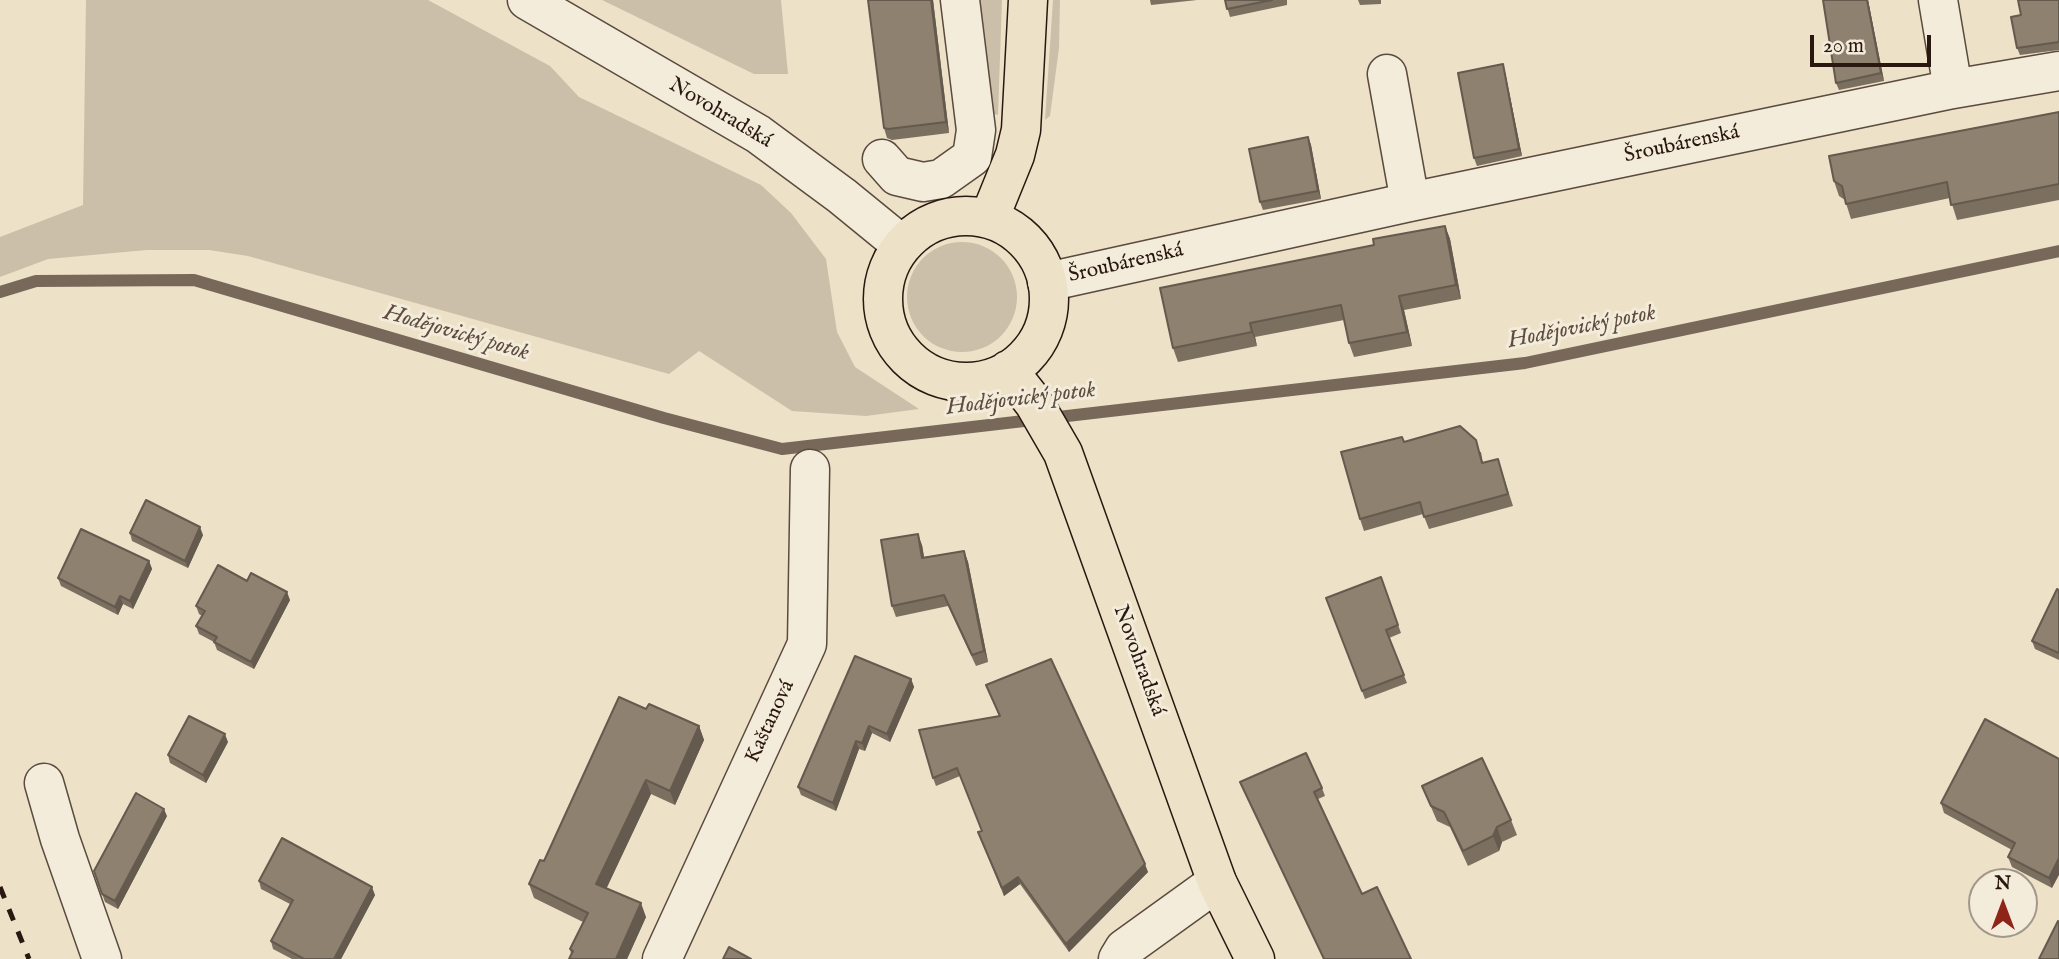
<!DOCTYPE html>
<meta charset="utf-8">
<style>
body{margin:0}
#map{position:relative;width:2059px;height:959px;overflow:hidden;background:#ede1c8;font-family:"IM FELL English",serif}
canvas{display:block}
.north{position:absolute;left:1968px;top:868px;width:70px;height:70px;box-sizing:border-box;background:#f3ecdb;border:2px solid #a3978a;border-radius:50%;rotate:0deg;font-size:19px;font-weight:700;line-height:28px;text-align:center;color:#2a1810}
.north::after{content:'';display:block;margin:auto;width:24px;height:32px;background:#8f2418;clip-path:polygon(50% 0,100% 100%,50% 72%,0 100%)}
.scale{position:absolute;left:1810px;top:35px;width:121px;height:32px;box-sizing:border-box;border:4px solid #2a1810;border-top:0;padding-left:9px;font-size:21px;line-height:24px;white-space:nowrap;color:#2a1810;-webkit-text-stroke:5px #f3ecdb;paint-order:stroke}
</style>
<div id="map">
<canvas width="2059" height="959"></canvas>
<div class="north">N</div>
<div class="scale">20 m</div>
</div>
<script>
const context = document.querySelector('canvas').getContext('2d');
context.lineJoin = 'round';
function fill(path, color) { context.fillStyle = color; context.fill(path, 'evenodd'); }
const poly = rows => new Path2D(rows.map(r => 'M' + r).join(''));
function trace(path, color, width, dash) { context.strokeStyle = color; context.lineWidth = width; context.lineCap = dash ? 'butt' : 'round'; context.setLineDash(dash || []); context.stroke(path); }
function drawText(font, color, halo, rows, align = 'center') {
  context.font = font + ' "IM FELL English",serif'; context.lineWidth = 6; context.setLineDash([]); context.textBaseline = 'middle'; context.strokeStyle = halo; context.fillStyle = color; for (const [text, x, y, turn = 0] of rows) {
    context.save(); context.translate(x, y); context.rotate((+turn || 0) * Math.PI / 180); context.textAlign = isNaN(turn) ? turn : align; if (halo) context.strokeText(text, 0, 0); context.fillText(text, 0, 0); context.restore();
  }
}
const green = poly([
 [86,0,428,0,550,66,579,97,761,185,791,213,826,259,837,332,855,367,919,409,866,416,792,411,699,351,669,374,248,256,209,250,147,250,48,259,0,277,0,237,83,205],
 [602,0,781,0,788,74,754,74],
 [975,0,1002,0,998,115,990,113],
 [1053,0,1060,0,1059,48,1050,116,1045,120],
 '907 297a55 55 0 1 1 110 0a55 55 0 1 1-110 0Z'
]);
const stream = poly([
 [0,292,36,281,194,280,664,418,782,449,1525,363,2059,251]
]);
const minor = poly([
 [527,0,758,134,842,196,902,245],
 [1938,0,1953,89],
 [1387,74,1410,202],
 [882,159,897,176,923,182,941,179,972,157,976,130,960,0],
 [1047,282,1410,202,1953,89,2059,71],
 [44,783,60,839,102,959],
 [662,959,807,644,810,469],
 [1118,959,1124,949,1217,882]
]);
const major = poly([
 '883 299a83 83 0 1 1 166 0a83 83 0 1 1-166 0Z',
 [989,219,1015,155,1021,130,1028,0],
 [1008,370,1034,403,1063,453,1217,882,1255,959]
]);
const rail = poly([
 [0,887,29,959]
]);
const wall = poly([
 [868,0,933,0,949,133,892,140,887,138,884,128],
 [1150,0,1197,0,1151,5],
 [1225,0,1287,0,1287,5,1230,17],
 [1358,0,1381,0,1381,4,1360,5],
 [1823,0,1868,0,1884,81,1839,90,1836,83],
 [2059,0,2059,50,2020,55,2017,48,2021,15],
 [1503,64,1505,72,1522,156,1477,166,1474,158],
 [2059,112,2059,200,1957,220,1950,198,1851,219,1845,200,1839,196,1834,181],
 [1308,137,1311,145,1321,199,1263,210,1260,202],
 [1445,226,1450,239,1461,299,1404,310,1412,346,1354,357,1349,343,1344,320,1255,337,1257,346,1178,362,1173,348,1374,245],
 [1404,442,1481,452,1483,463,1498,459,1513,506,1429,529,1423,514,1364,531,1360,519],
 [130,533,203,535,188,568,132,541],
 [922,545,924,557,964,551,968,562,988,662,976,666,948,606,896,617,892,606],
 [149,561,152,569,133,609,123,604,118,615,61,586,58,578],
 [1381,577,1401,633,1389,638,1407,683,1365,699,1326,598],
 [247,581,290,600,254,669,217,650,214,642,199,634,196,626,202,616,199,614,196,606],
 [2059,590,2059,660,2035,649,2032,641],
 [911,679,914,687,890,742,872,733,865,751,859,749,836,811,801,795,798,787],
 [986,685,1148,872,1069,952,1020,884,1004,896,981,840,982,831,960,776,936,786,933,778,999,716],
 [646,709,699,726,704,740,675,805,651,794,606,888,646,917,627,959,569,959,571,954,570,949,583,922,534,898,529,884,544,861],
 [228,742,206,783,170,763,168,755],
 [2059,759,2052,888,2012,867,2008,857,2012,850,1944,813,1941,803],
 [1240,782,1322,788,1325,796,1318,799,1362,894,1411,959,1324,959],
 [1422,786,1511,820,1517,835,1502,842,1499,851,1468,866,1450,827,1437,821],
 [167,816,118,909,105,902,94,871],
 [259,881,375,895,341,959,292,959,273,949,271,941,290,904,261,889]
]);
const shadedWall = poly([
 [931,0,933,0,949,133,946,122],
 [1867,0,1868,0,1884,81,1881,73],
 [1503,64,1505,72,1522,156,1519,149],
 [1308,137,1311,145,1321,199,1318,191],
 [1445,226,1450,239,1461,299,1456,285],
 [1399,296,1404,310,1412,346,1407,332],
 [1250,323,1255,337,1257,346,1252,332],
 [200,527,203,535,188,568,185,561],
 [918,534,922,545,926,569,922,558],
 [964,551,968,562,988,662,984,651],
 [149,561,152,569,133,609,130,601],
 [287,592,290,600,254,669,251,662],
 [120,596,123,604,118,615,115,607],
 [911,679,914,687,890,742,887,734],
 [699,726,704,740,675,805,670,791],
 [869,726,872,733,865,751,862,743],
 [225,734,228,742,206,783,203,775],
 [856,741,859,749,836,811,833,803],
 [646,780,651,794,602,898,596,884],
 [164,809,167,816,118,909,115,901],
 [1497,827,1502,842,1499,851,1493,836],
 [2059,858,2059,875,2052,888,2049,878],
 [1145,864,1148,872,1069,952,1066,944],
 [1018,877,1020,884,1004,896,1002,888],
 [372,887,375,895,341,959,334,959],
 [641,903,646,917,627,959,616,959]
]);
const building = poly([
 [868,0,931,0,946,122,888,129,884,128,868,0],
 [1225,0,1272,0,1227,9,1225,0],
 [1823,0,1867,0,1881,73,1836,83,1823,0],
 [2018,0,2059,0,2059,42,2017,48,2011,17,2021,15,2018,0],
 [1503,64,1519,149,1474,158,1458,73,1503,64],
 [2059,112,2059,184,1951,205,1947,182,1846,204,1842,186,1834,181,1829,156,2059,112],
 [1308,137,1318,191,1260,202,1249,149,1308,137],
 [1445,226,1456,285,1399,296,1407,332,1349,343,1341,305,1250,323,1252,332,1173,348,1160,288,1374,245,1373,239,1445,226],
 [1460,426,1476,440,1482,463,1498,459,1508,494,1424,517,1420,502,1360,519,1341,452,1402,437,1404,442,1460,426],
 [146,500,200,527,185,561,130,533,146,500],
 [81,529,149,561,130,601,120,596,115,607,58,578,81,529],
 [918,534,922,558,964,551,984,651,972,655,944,595,892,606,881,540,918,534],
 [218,565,247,581,251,573,287,592,251,662,214,642,217,637,196,626,205,611,196,606,218,565],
 [1381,577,1398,625,1386,630,1404,675,1362,691,1326,598,1381,577],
 [2057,589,2059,590,2059,653,2032,641,2057,589],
 [855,656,911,679,887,734,869,726,862,743,856,741,833,803,798,787,855,656],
 [1051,659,1145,864,1066,944,1018,877,1002,888,978,832,982,831,957,768,933,778,919,730,1000,716,986,685,1051,659],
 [619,697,646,709,649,704,699,726,670,791,646,780,596,884,641,903,616,959,569,959,573,951,570,949,588,913,529,884,540,860,544,861,619,697],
 [189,716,225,734,203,775,168,755,189,716],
 [1985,719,2059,759,2059,858,2049,878,2008,857,2015,843,1941,803,1985,719],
 [1306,753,1322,788,1314,792,1362,894,1377,887,1411,959,1324,959,1240,782,1306,753],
 [1482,758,1511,820,1497,827,1493,836,1463,851,1444,812,1431,806,1422,786,1482,758],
 [136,793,164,809,115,901,102,894,94,871,136,793],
 [282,838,372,887,334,959,304,959,271,941,293,900,259,881,282,838],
 [2058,921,2059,922,2059,959,2039,959,2058,921],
 [729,947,751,959,723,959,729,947]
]);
const streetNames = [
 ["Novohradská",720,114,31],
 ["Šroubárenská",1682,145,-12],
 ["Šroubárenská",1126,264,-13],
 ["Novohradská",1138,661,70],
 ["Kaštanová",771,722,-65]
];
const waterNames = [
 ["Hodějovický potok",1582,328,-11],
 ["Hodějovický potok",456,334,16],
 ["Hodějovický potok",1021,400,-7]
];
fill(green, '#ccbfa9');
trace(stream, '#776859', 12);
trace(minor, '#5b4a3e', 41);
trace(major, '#2a1810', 41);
trace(minor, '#f3ecdb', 38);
trace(major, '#ede1c8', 38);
trace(rail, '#2a1810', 5, [12, 12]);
fill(wall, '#7b6f60');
fill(shadedWall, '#645a4e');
fill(building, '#8f8170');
trace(building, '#645a4e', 2);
drawText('21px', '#2a1810', '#f3ecdb', streetNames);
drawText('italic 23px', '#5e4d40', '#f3ecdb', waterNames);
</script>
